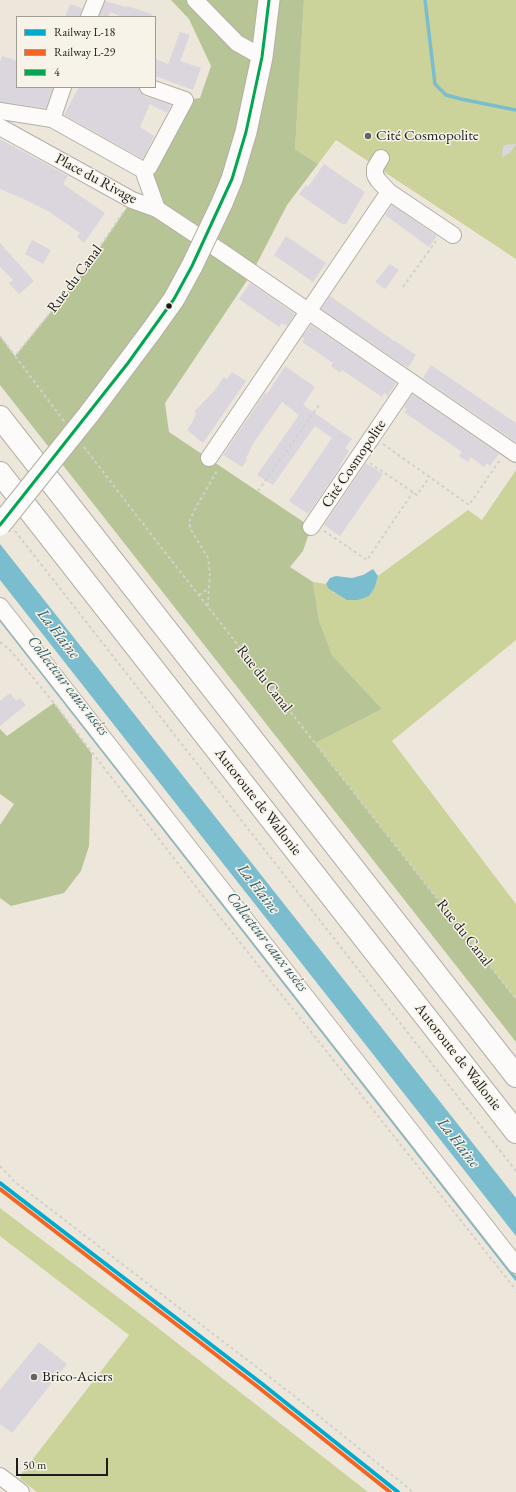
<!DOCTYPE html>
<meta charset="utf-8">
<style>
body{margin:0}
#map{position:relative;width:516px;height:1492px;overflow:hidden;background:#ede7db;font-family:"EB Garamond",serif}
canvas{display:block}
.legend{position:absolute;left:16px;top:16px;width:140px;height:72px;box-sizing:border-box;background:#f7f3e8;border:1px solid #9f9d96;margin:0;padding:5px 7px;list-style:none;font-size:12px;color:#1c1c1c}
.legend li{display:flex;align-items:center;gap:8px;height:20px}
.legend b{width:20px;border:1px solid #9f9d96}
.scale{position:absolute;left:16px;top:1458px;width:92px;height:18px;box-sizing:border-box;border:2px solid #1c1c1c;border-top:0;padding-left:5px;font-size:12px;line-height:14px;white-space:nowrap;color:#1c1c1c;-webkit-text-stroke:3px #f7f3e8;paint-order:stroke}
</style>
<div id="map">
<canvas width="516" height="1492"></canvas>
<ul class="legend">
<li><b style="height:5px;background:#00a9ce"></b>Railway L-18</li>
<li><b style="height:5px;background:#f26522"></b>Railway L-29</li>
<li><b style="height:5px;background:#00a651"></b>4</li>
</ul>
<div class="scale">50 m</div>
</div>
<script>
const context = document.querySelector('canvas').getContext('2d');
context.lineJoin = 'round';
function fill(path, color) { context.fillStyle = color; context.fill(path, 'evenodd'); }
const poly = rows => new Path2D(rows.map(r => 'M' + r).join(''));
function trace(path, color, width, dash) { context.strokeStyle = color; context.lineWidth = width; context.lineCap = dash ? 'butt' : 'round'; context.setLineDash(dash || []); context.stroke(path); }
function drawText(font, color, halo, rows, align = 'center') {
  context.font = font + ' "EB Garamond",serif'; context.lineWidth = 3; context.setLineDash([]); context.textBaseline = 'middle'; context.strokeStyle = halo; context.fillStyle = color; for (const [text, x, y, turn = 0] of rows) {
    context.save(); context.translate(x, y); context.rotate((+turn || 0) * Math.PI / 180); context.textAlign = isNaN(turn) ? turn : align; if (halo) context.strokeText(text, 0, 0); context.fillText(text, 0, 0); context.restore();
  }
}
const green = poly([
 [304,0,516,0,516,259,336,140,318,164,295,149],
 [516,470,516,640,392,741,516,904,516,999,314,743,382,709,332,655,319,620,313,582,326,584,334,593,375,587,378,576,468,510,482,520],
 [0,1208,144,1317,368,1492,37,1492,20,1479,22,1473,129,1335,0,1236]
]);
const forest = poly([
 [171,0,304,0,295,149,318,164,287,205,252,273,165,403,169,432,311,527,303,551,290,567,313,582,319,620,332,655,382,709,315,743,516,999,516,1042,0,385,0,336,15,356,81,275,132,200,157,208,154,174,187,100,200,98,211,66,189,19],
 [54,703,92,754,89,846,81,871,64,893,11,906,0,898,0,825,14,804,0,794,0,729,7,736]
]);
const water = poly([
 [0,544,516,1198,516,1236,0,580],
 [373,569,378,576,375,587,369,596,358,600,347,600,329,589,326,584,330,578,336,576,352,578,363,575]
]);
const stream = poly([
 [425,0,435,84,446,95,461,99,516,110],
 [0,619,516,1279]
]);
const building = poly([
 [105,1,126,7,127,6,152,14,151,17,122,17,110,12,108,17,99,17],
 [70,4,82,8,80,17,65,17],
 [180,32,190,35,180,61,201,68,193,90,155,76,155,59,168,64],
 [2,56,17,61,17,87,53,87,46,108,0,102,0,62],
 [79,87,139,87,141,93,144,96,171,105,167,113,150,104,140,127,154,136,143,159,64,115],
 [0,139,68,176,63,184,105,213,84,243,77,237,80,233,48,211,22,198,0,189],
 [516,144,510,153,502,157,503,147,505,145],
 [324,164,365,192,346,224,342,224,299,194,306,185,308,187],
 [392,205,437,236,429,247,385,215],
 [286,236,326,263,313,282,274,255],
 [32,240,51,250,43,264,25,254],
 [0,243,34,281,19,294,9,283,13,280,0,267],
 [390,264,399,270,385,289,375,282],
 [250,283,295,314,287,326,282,323,279,327,239,299],
 [330,296,394,341,394,340,416,355,408,368,321,309],
 [311,325,396,383,388,396,384,393,382,397,342,370,340,373,331,366,333,363,302,342,304,339,302,337],
 [431,365,516,423,516,442,424,379,423,378],
 [285,366,315,387,303,405,352,439,345,448,349,451,339,467,340,467,308,514,289,501,332,438,315,426,273,485,257,475,299,415,282,402,254,442,246,458,247,460,242,467,223,455,265,393,267,394],
 [232,372,246,381,203,443,187,430,192,423,196,413,194,412,214,391,224,377,227,379],
 [412,394,499,454,490,466,487,463,484,467,471,457,468,462,459,456,462,452,404,412,407,409,404,407],
 [366,463,383,474,340,536,324,525],
 [10,693,16,701,20,698,26,705,0,726,0,701],
 [39,1342,67,1364,12,1433,0,1424,0,1390]
]);
const path = poly([
 [403,287,436,241],
 [0,336,15,356],
 [64,421,15,356,81,275,124,211],
 [383,444,469,505,500,460],
 [84,447,157,542,516,999],
 [370,463,417,495,430,476],
 [258,491,319,405],
 [15,531,516,1171],
 [324,531,367,560,413,492],
 [199,595,209,588,210,573,208,558,191,530,189,522,195,509,218,469],
 [208,606,209,588],
 [0,642,10,650,54,703,200,892,516,1290],
 [0,1166,15,1182,293,1395,413,1492]
]);
const minor = poly([
 [195,0,237,43,262,57],
 [89,17,96,0],
 [0,111,52,119,143,170,149,167,185,100,148,87],
 [52,119,63,87],
 [0,127,132,200,157,209,222,252,516,454],
 [143,170,157,209],
 [389,192,453,235],
 [209,458,389,192,378,180,375,175,375,168,381,158],
 [311,527,410,381],
 [0,606,516,1265],
 [0,1476,21,1492]
]);
const major = poly([
 [222,203,232,179,246,132,262,57,269,0],
 [89,414,152,330,174,299,192,266]
]);
const highway = poly([
 [0,417,516,1076],
 [0,473,516,1132]
]);
const majorBridge = poly([
 [192,266,222,203],
 [0,525,89,414]
]);
const bus1 = poly([
 [0,525,128,363,174,299,192,266,232,179,246,132,262,57,269,0]
]);
const rail1 = poly([
 [0,1183,261,1383,398,1492]
]);
const rail2 = poly([
 [0,1189,258,1387,390,1492]
]);
const markers = [
 [368,136,4,"#65635f"],
 [169,306,3.5,"#1c1c1c"],
 [34,1377,4,"#65635f"]
];
const poiNames = [
 ["Cité Cosmopolite",376,136],
 ["Brico-Aciers",42,1377]
];
const streetNames = [
 ["Place du Rivage",96,179,28],
 ["Rue du Canal",75,279,-53],
 ["Cité Cosmopolite",354,464,-56],
 ["Rue du Canal",264,679,52],
 ["Autoroute de Wallonie",258,802,52],
 ["Rue du Canal",464,933,52],
 ["Autoroute de Wallonie",458,1057,52]
];
const waterNames = [
 ["La Haine",58,634,52],
 ["Collecteur eaux usées",68,686,52],
 ["La Haine",258,889,52],
 ["Collecteur eaux usées",267,942,52],
 ["La Haine",458,1143,52]
];
fill(green, '#cbd39b');
fill(forest, '#b7c495');
fill(water, '#7abdce');
trace(stream, '#7abdce', 3.5);
fill(building, '#dbd5dd');
trace(minor, '#b3afa7', 18);
trace(major, '#b3afa7', 23);
trace(highway, '#b3afa7', 24);
trace(path, '#d2d0cd', 2, [3, 3]);
trace(minor, '#fcfbfa', 16);
trace(major, '#fcfbfa', 21);
trace(highway, '#fcfbfa', 22);
trace(majorBridge, '#b3afa7', 23, []);
trace(majorBridge, '#fcfbfa', 21);
trace(bus1, '#00a651', 3);
trace(rail1, '#00a9ce', 4);
trace(rail2, '#f26522', 4);
for (const [x, y, r, color] of markers) { const dot = new Path2D(); dot.arc(x, y, r, 0, 2 * Math.PI); context.fillStyle = color; context.fill(dot); trace(dot, '#f7f3e8', 1.5); }
drawText('15px', '#1c1c1c', '#f7f3e8', poiNames, 'left');
drawText('15px', '#1c1c1c', '#f7f3e8', streetNames);
drawText('italic 16px', '#305c69', '#f7f3e8', waterNames);
</script>
